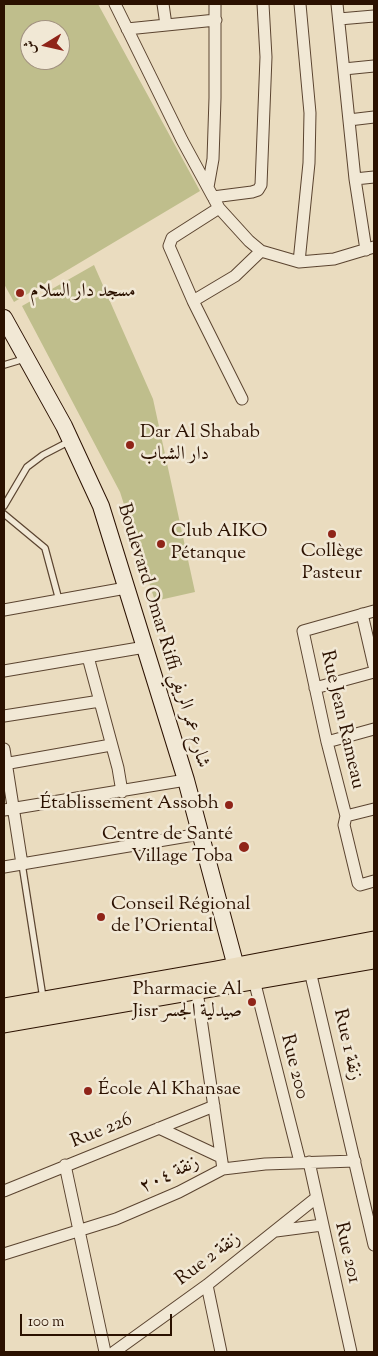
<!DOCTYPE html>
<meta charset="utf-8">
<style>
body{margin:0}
#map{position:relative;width:378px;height:1356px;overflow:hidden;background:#eadcbf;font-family:"Sorts Mill Goudy",Amiri,serif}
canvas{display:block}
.frame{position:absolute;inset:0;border:5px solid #2b1100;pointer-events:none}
.north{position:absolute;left:20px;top:20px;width:50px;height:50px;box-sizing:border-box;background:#f1e8d5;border:1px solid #a29280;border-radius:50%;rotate:261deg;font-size:14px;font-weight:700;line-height:20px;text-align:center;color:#2b1100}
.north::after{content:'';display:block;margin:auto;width:18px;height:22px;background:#8f2418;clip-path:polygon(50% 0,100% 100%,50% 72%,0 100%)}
.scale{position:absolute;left:20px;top:1314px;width:152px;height:22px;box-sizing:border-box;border:2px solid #2b1100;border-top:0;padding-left:6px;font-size:15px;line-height:18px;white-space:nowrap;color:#2b1100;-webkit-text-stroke:4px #f1e8d5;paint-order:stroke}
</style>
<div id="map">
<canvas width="378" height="1356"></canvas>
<div class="frame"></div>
<div class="north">ش</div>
<div class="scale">100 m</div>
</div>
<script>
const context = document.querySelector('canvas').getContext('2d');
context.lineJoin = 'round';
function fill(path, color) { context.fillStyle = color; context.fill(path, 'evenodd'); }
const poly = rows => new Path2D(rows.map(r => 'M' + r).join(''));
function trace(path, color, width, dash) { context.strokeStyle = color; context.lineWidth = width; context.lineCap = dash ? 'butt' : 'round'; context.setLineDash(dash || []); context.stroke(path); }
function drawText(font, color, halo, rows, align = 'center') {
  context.font = font + ' "Sorts Mill Goudy",Amiri,serif'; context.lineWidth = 5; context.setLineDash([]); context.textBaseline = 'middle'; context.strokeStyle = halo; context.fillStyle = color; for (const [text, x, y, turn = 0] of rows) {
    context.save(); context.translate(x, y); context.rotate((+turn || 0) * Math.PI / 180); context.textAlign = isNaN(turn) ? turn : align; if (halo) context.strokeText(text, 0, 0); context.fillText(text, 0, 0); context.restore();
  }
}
const green = poly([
 [4,4,98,4,200,191,14,302,4,284],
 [30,30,60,30,60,60,30,60],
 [94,265,153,399,195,592,155,601,120,492,22,306]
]);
const lane = poly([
 [4,365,24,359],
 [4,506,27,467,43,455,70,441],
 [4,514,45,548,59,600],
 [22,864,43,998]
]);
const street = poly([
 [115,4,182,140,219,208,249,241,261,251,299,262,334,259,374,247],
 [163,4,166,25],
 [337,4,355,179,366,250],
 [339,19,374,16],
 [127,29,216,20],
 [344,69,374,66],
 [349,120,374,117],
 [355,179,374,177],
 [208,187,213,159,215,98,215,4],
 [213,197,252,192,258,190,261,185,266,57,263,4],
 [219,208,172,238,169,246,193,301,242,399],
 [299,262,309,163,310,113,300,4],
 [193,301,235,276,261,251],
 [4,610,126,588],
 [362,614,374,666],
 [88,657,118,768,122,792],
 [4,671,145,647],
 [315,688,374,672],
 [4,716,100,701],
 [327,742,374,729],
 [4,749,22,864],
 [4,764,111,745],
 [4,810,186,780],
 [346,816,327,742,303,631,374,611],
 [346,816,344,825,358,883,360,885,374,881],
 [346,816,374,809],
 [4,867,200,834],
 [310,971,374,1245],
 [254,980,300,1162],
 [197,991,223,1169],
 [159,1128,221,1157],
 [309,1162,351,1352],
 [65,1165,105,1352],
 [4,1191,214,1106],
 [276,1231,322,1225],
 [4,1254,116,1219,179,1192,223,1169,265,1164,355,1161],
 [207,1285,221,1352],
 [114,1352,207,1285,316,1198]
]);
const secondary = poly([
 [4,318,64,426,101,506,186,780,239,978]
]);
const primary = poly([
 [4,1008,216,971,374,941],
 [4,1023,374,959]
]);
const markers = [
 [20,293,5,"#8f2418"],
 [130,445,5,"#8f2418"],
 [332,534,5,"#8f2418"],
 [161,544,5,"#8f2418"],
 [229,805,5,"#8f2418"],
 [244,847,6,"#8f2418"],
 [101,917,5,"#8f2418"],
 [252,1002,5,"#8f2418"],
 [88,1091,5,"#8f2418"]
];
const poiNames = [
 ["مسجد دار السلام",30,293],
 ["Dar Al Shabab",140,434],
 ["دار الشباب",140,456],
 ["Club AIKO",171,533],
 ["Pétanque",171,555],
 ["Collège",332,553,"center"],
 ["Pasteur",332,575,"center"],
 ["Établissement Assobh",219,805,"right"],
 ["Centre de Santé",233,836,"right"],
 ["Village Toba",233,858,"right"],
 ["Conseil Régional",111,906],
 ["de l'Oriental",111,928],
 ["Pharmacie Al",242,991,"right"],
 ["Jisr صيدلية الجسر",242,1013,"right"],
 ["École Al Khansae",98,1091]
];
const streetNames = [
 ["Boulevard Omar Riffi شارع عمر الريفي",162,636,73],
 ["Rue Jean Rameau",341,720,77],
 ["Rue 1 زنقة",346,1045,77],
 ["Rue 200",293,1067,76],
 ["Rue 226",102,1132,-22],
 ["زنقة ٢٠٤",170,1176,-25],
 ["Rue 201",346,1253,77],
 ["Rue 2 زنقة",209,1260,-37]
];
fill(green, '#bfbe8c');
trace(lane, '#5b4430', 8);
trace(street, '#5b4430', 13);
trace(secondary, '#2b1100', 18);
trace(primary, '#2b1100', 21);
trace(lane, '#f1e8d5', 5.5);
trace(street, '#f1e8d5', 11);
trace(secondary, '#f1e8d5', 16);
trace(primary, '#eadcbf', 19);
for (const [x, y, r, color] of markers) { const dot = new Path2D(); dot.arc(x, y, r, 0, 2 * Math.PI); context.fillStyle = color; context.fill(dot); trace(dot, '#f1e8d5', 2); }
drawText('19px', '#2b1100', '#f1e8d5', poiNames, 'left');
drawText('19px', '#2b1100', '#f1e8d5', streetNames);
</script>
